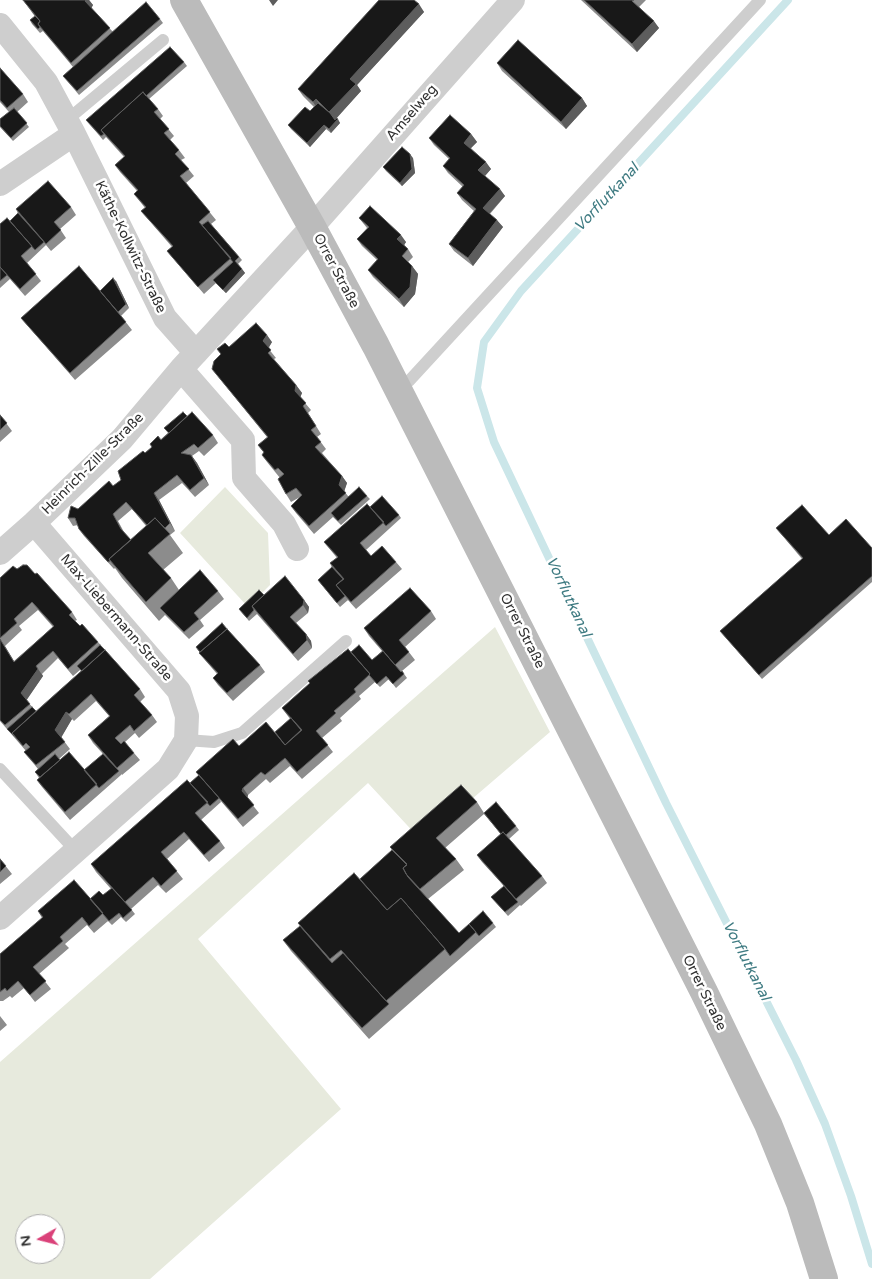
<!DOCTYPE html>
<meta charset="utf-8">
<style>
body{margin:0}
#map{position:relative;width:872px;height:1279px;overflow:hidden;background:#fff;font-family:"Varela Round",sans-serif}
canvas{display:block}
.north{position:absolute;left:15px;top:1214px;width:50px;height:50px;box-sizing:border-box;background:#fff;border:1px solid #adadad;border-radius:50%;rotate:262deg;font-size:14px;font-weight:700;line-height:20px;text-align:center;color:#313131}
.north::after{content:'';display:block;margin:auto;width:18px;height:22px;background:#da4179;clip-path:polygon(50% 0,100% 100%,50% 72%,0 100%)}
</style>
<div id="map">
<canvas width="872" height="1279"></canvas>
<div class="north">N</div>
</div>
<script>
const context = document.querySelector('canvas').getContext('2d');
context.lineJoin = 'round';
function fill(path, color) { context.fillStyle = color; context.fill(path, 'evenodd'); }
const poly = rows => new Path2D(rows.map(r => 'M' + r).join(''));
function trace(path, color, width, dash) { context.strokeStyle = color; context.lineWidth = width; context.lineCap = dash ? 'butt' : 'round'; context.setLineDash(dash || []); context.stroke(path); }
function drawText(font, color, halo, rows, align = 'center') {
  context.font = font + ' "Varela Round",sans-serif'; context.lineWidth = 5; context.setLineDash([]); context.textBaseline = 'middle'; context.strokeStyle = halo; context.fillStyle = color; for (const [text, x, y, turn = 0] of rows) {
    context.save(); context.translate(x, y); context.rotate((+turn || 0) * Math.PI / 180); context.textAlign = isNaN(turn) ? turn : align; if (halo) context.strokeText(text, 0, 0); context.fillText(text, 0, 0); context.restore();
  }
}
const green = poly([
 [225,487,268,533,270,585,248,607,180,533],
 [495,627,550,732,472,799,419,838,368,783,198,939,341,1109,150,1279,0,1279,0,1062],
 [25,1224,55,1224,55,1254,25,1254]
]);
const stream = poly([
 [788,0,521,291,484,342,477,388,494,442,549,558,666,803,796,1060,825,1124,851,1196,872,1264]
]);
const lane = poly([
 [67,120,163,40],
 [409,381,760,0],
 [186,740,214,742,242,733,346,641],
 [0,769,75,850]
]);
const street = poly([
 [0,25,46,82,74,134,165,318,196,353],
 [0,184,74,134],
 [181,369,243,440,244,478,284,524,297,549],
 [0,553,34,523,122,439,181,369,312,227,513,0],
 [0,918,168,769,186,740,187,716,179,691,34,523]
]);
const secondary = poly([
 [184,0,312,227,376,346,704,992,768,1124,800,1203,824,1279]
]);
const wall = poly([
 [23,0,89,0,93,5,91,8,113,32,160,19,163,23,79,95,63,76,73,67,43,31,40,33,32,24,30,20,36,18],
 [581,0,646,0,639,7,659,28,637,52],
 [417,3,424,12,357,85,361,91,336,118,340,123,331,133,326,129,310,147,291,129,288,125,310,111,314,107,303,96,298,89],
 [184,62,187,66,149,99,158,109,163,116,160,119,174,136,170,140,179,150,185,158,181,160,194,176,186,183,216,220,211,224,242,260,238,264,245,273,226,293,216,283,204,294,173,258,167,251,172,247,147,218,141,211,145,208,134,194,137,191,120,172,115,165,124,157,106,137,103,140,86,120],
 [497,63,582,98,587,106,566,129,502,71],
 [0,68,23,94,28,102,17,112,29,127,13,141,0,127,0,119,9,112,0,102],
 [471,134,477,142,471,148,491,169,485,176,505,196,490,214,503,227,473,266,454,251,449,244,474,211,462,200,457,193,463,187,448,173,443,166,449,159,434,145,429,138],
 [413,158,415,173,402,186,386,171,383,167],
 [71,207,76,215,60,229,66,238,51,251,46,245,27,263,41,281,25,296,10,279,0,288,0,224,10,221,18,213,16,209],
 [359,218,406,242,404,245,408,249,413,257,408,262,412,266,418,274,415,294,404,307,373,277,368,270,377,260,362,246,357,239,367,228],
 [116,281,129,308,121,316,132,330,75,380,27,325,21,318,100,291],
 [272,342,268,348,276,358,274,359,296,385,302,393,300,397,311,410,308,413,321,434,317,437,326,449,322,453,342,476,347,483,344,491,348,496,367,496,370,499,341,525,333,517,314,534,296,513,291,506,302,496,291,502,286,494,280,478,267,462,262,455,264,453,258,445,267,437,212,369,221,354,217,349,229,347],
 [0,415,12,431,0,442],
 [187,416,213,435,218,443,204,456,199,451,192,456,197,463,209,485,195,497,182,483,159,500,175,531,170,535,183,553,163,570,171,578,179,590,218,591,224,599,200,620,204,626,189,639,165,615,159,621,122,578,115,568,114,569,84,536,79,529,78,525,73,526,68,518,78,509,113,486,121,480,145,453,168,433,164,428],
 [132,509,146,526,131,540,124,532,118,521],
 [370,507,399,515,401,518,366,550,371,556,396,562,402,569,356,609,347,599,348,600,340,607,318,580,332,567,330,563,337,558,324,542],
 [776,528,829,535,872,548,872,582,762,679,720,631,802,559],
 [17,569,35,574,72,612,77,620,75,621,80,626,98,642,140,689,145,697,140,702,152,715,157,722,139,738,135,733,125,742,134,753,140,760,122,775,121,774,121,775,70,820,42,787,37,780,39,778,35,772,38,769,24,752,26,751,0,721,0,578],
 [38,610,53,627,14,661,5,646,22,630,19,626],
 [58,658,73,676,80,670,81,671,36,711,26,700,43,676,42,674],
 [96,701,109,716,88,735,93,743,103,754,84,770,60,760,59,759,70,749,61,737,72,719,74,721],
 [264,595,304,600,309,607,308,613,296,623,306,634,311,641,312,648,298,661,257,614,249,621,239,609],
 [431,611,436,619,405,647,415,660,402,671,407,678,396,688,389,679,380,687,375,682,359,696,361,699,340,718,342,721,322,738,333,752,302,779,290,766,270,783,266,779,248,795,247,798,259,813,243,827,220,800,221,802,201,820,220,841,225,848,209,862,189,839,167,859,183,879,166,893,158,885,131,909,135,914,126,922,121,917,112,925,107,920,108,921,94,933,87,925,65,944,69,948,39,974,51,989,35,1002,24,988,12,998,10,996,3,1001,0,1001,0,954,42,918,38,911,103,895,111,889,96,872,91,864,190,783,199,775,196,772,239,746,275,732,290,719,282,708,351,652,372,660,382,651,369,636,364,628],
 [227,629,260,665,265,672,233,701,218,685,213,678,217,674,205,660,196,647],
 [477,802,484,813,516,826,519,830,509,839,542,876,547,883,521,906,520,905,508,916,491,897,504,886,482,862,477,855,501,834,484,814,445,848,456,859,464,870,428,899,459,933,493,923,496,927,369,1039,291,951,283,940,360,879,392,850,390,847],
 [0,859,12,874,0,884],
 [0,1016,7,1025,0,1031]
]);
const shadedWall = poly([
 [86,0,89,0,93,5,91,9,85,1],
 [269,0,278,0,273,6],
 [419,4,424,12,357,85,361,91,335,120,329,112,350,79],
 [654,21,659,28,637,52,632,44],
 [582,98,587,106,566,129,561,122],
 [316,99,321,107,318,110,313,102],
 [338,119,340,123,331,133,329,129],
 [324,125,326,129,310,147,307,143],
 [471,134,477,142,469,150,464,143],
 [410,154,413,158,415,173,402,186,400,183],
 [486,162,491,169,484,177,478,170],
 [500,189,505,196,488,215,483,208],
 [497,220,503,227,473,266,468,258],
 [401,235,406,242,403,247,397,239],
 [412,266,418,274,415,294,404,307,399,299],
 [242,269,245,273,226,293,223,290],
 [113,278,116,281,129,308,126,304],
 [267,335,272,342,268,349,263,341],
 [296,385,302,393,300,398,295,391],
 [191,455,197,463,209,485,204,478],
 [342,476,347,483,344,492,339,485],
 [154,493,159,500,175,531,170,523],
 [304,600,309,607,308,613,303,605],
 [306,634,311,641,312,648,307,640],
 [38,669,43,676,26,701,21,693],
 [66,712,72,719,61,738,55,730],
 [243,788,248,795,247,799,242,791]
]);
const building = poly([
 [23,0,86,0,85,1,110,28,71,63,38,24,40,21,23,0],
 [379,0,414,0,419,4,350,79,356,84,329,112,316,99,313,102,298,89,379,0],
 [584,0,634,0,632,1,654,21,632,44,584,0],
 [146,2,160,19,77,91,63,76,146,2],
 [35,16,40,21,38,24,40,27,38,29,30,20,35,16],
 [518,40,582,98,561,122,497,63,518,40],
 [170,47,184,62,146,96,143,92,101,130,104,134,101,136,86,120,170,47],
 [0,68,23,94,7,108,0,100,0,68],
 [143,92,158,109,154,112,169,129,164,133,179,150,175,154,189,169,180,176,210,212,199,222,231,258,198,287,167,251,173,246,141,211,146,207,134,194,138,190,115,165,125,156,101,130,143,92],
 [318,103,330,113,335,120,336,118,338,119,329,129,324,125,307,143,288,125,305,107,310,111,318,103],
 [14,108,27,123,11,138,0,126,0,119,14,108],
 [450,115,471,134,464,143,486,162,478,170,500,189,483,208,497,220,468,258,449,244,476,209,457,193,464,185,443,166,450,158,429,138,450,115],
 [402,147,410,154,412,169,400,183,383,167,402,147],
 [48,181,71,207,54,222,61,230,46,244,16,209,48,181],
 [370,206,401,235,397,239,408,249,402,256,412,266,410,287,399,299,368,270,378,259,357,239,369,227,359,218,370,206],
 [18,213,44,242,35,250,10,221,18,213],
 [7,218,32,246,21,256,36,274,20,289,0,267,0,224,7,218],
 [208,221,239,257,235,261,242,269,223,290,213,280,233,262,202,225,208,221],
 [79,266,126,322,70,373,21,318,79,266],
 [0,267,7,275,0,281,0,267],
 [113,278,126,304,118,312,100,291,113,278],
 [256,323,267,335,263,341,271,350,268,353,296,385,295,391,306,403,303,406,316,426,311,430,321,442,315,447,342,476,339,485,346,493,309,526,291,506,302,495,296,488,286,494,278,479,284,474,278,468,275,470,262,455,264,452,258,445,268,437,212,369,214,361,221,354,217,349,225,343,229,347,256,323],
 [183,412,187,416,169,433,164,428,183,412],
 [192,412,213,435,198,448,194,444,181,453,191,455,204,478,190,490,177,475,154,493,170,523,165,528,155,518,147,525,126,502,113,514,121,529,131,540,109,559,110,561,108,562,79,529,75,518,68,518,71,506,78,509,109,481,113,486,121,480,118,471,143,451,145,453,152,447,150,444,158,436,161,440,192,412],
 [0,415,7,423,0,430,0,415],
 [359,487,367,496,338,521,331,513,359,487],
 [382,496,399,515,386,526,370,507,382,496],
 [367,504,384,522,360,543,371,556,382,546,396,562,351,602,336,585,344,579,330,563,338,557,324,542,367,504],
 [802,505,829,535,846,519,872,548,872,576,759,675,720,631,803,558,776,528,802,505],
 [155,518,170,534,148,553,171,578,146,602,109,559,155,518],
 [23,565,27,565,35,574,37,573,72,612,69,615,80,626,82,624,98,642,68,669,53,651,36,666,38,669,21,693,30,704,5,725,0,720,0,639,14,662,54,626,32,602,14,619,17,623,0,638,0,578,13,566,17,569,23,565],
 [332,567,343,579,336,585,345,596,337,603,318,580,332,567],
 [200,570,218,591,194,613,199,619,184,632,160,608,200,570],
 [285,576,304,600,303,605,290,617,306,634,307,640,293,654,252,606,285,576],
 [410,588,431,611,399,640,409,652,395,665,364,628,410,588],
 [259,590,264,595,252,606,254,610,247,618,239,609,259,590],
 [222,623,227,629,200,652,196,647,222,623],
 [227,629,260,665,227,693,213,678,218,673,199,653,227,629],
 [100,645,105,650,82,671,77,666,100,645],
 [359,645,372,660,383,651,401,672,402,671,404,674,393,684,386,676,377,684,369,675,370,674,351,652,359,645],
 [348,649,370,674,354,689,356,692,334,711,336,713,316,731,328,745,297,772,285,758,265,775,261,772,243,788,242,791,254,805,238,819,196,772,233,739,239,746,266,722,285,745,302,730,282,708,310,683,308,681,348,649],
 [105,650,140,689,134,695,152,715,134,731,130,725,115,738,121,744,124,741,134,753,117,768,88,735,110,716,91,694,69,714,66,712,55,730,65,742,36,765,24,752,30,747,26,743,23,746,12,733,105,650],
 [32,707,36,711,12,733,14,736,7,729,32,707],
 [291,718,301,730,285,745,275,732,291,718],
 [69,752,97,784,65,812,37,780,69,752],
 [55,754,60,760,40,777,35,772,55,754],
 [103,754,119,771,99,788,84,770,103,754],
 [199,775,219,798,210,806,190,783,199,775],
 [187,780,208,802,195,813,220,841,204,855,184,832,161,852,177,871,161,886,153,877,125,902,91,864,187,780],
 [461,785,477,802,436,838,456,859,420,889,406,874,403,868,407,864,390,847,461,785],
 [496,802,516,826,506,835,503,832,501,834,484,813,496,802],
 [503,832,542,876,516,899,477,855,503,832],
 [392,850,407,865,403,868,408,877,459,933,469,924,476,932,450,956,445,949,401,898,387,910,360,879,392,850],
 [0,859,6,866,0,872,0,859],
 [354,873,387,910,401,898,445,949,386,1001,341,950,330,959,298,923,354,873],
 [74,880,103,913,89,926,82,917,60,937,63,941,33,967,46,981,30,995,18,981,7,991,5,988,0,992,0,954,43,917,38,911,74,880],
 [504,886,518,902,505,912,491,897,504,886],
 [112,888,132,910,123,918,119,913,109,921,90,899,99,891,103,895,112,888],
 [483,911,493,923,479,936,469,924,483,911],
 [300,926,332,963,343,953,389,1004,362,1028,283,940,300,926]
]);
const streetNames = [
 ["Amselweg",412,113,-49],
 ["Käthe-Kollwitz-Straße",130,247,64],
 ["Orrer Straße",336,271,62],
 ["Heinrich-Zille-Straße",93,464,-45],
 ["Max-Liebermann-Straße",116,618,49],
 ["Orrer Straße",522,631,63],
 ["Orrer Straße",704,993,64]
];
const waterNames = [
 ["Vorflutkanal",607,198,-47],
 ["Vorflutkanal",568,597,65],
 ["Vorflutkanal",746,961,63]
];
fill(green, '#e7eadd');
trace(stream, '#cbe6e9', 8);
trace(lane, '#cecece', 12);
trace(street, '#cecece', 24);
trace(secondary, '#bbb', 28);
fill(wall, '#8c8c8c');
fill(shadedWall, '#5d5d5d');
fill(building, '#181818');
trace(building, '#5d5d5d', 1);
drawText('14px', '#313131', '#fff', streetNames);
drawText('italic 15px', '#3f7b82', '#fff', waterNames);
</script>
